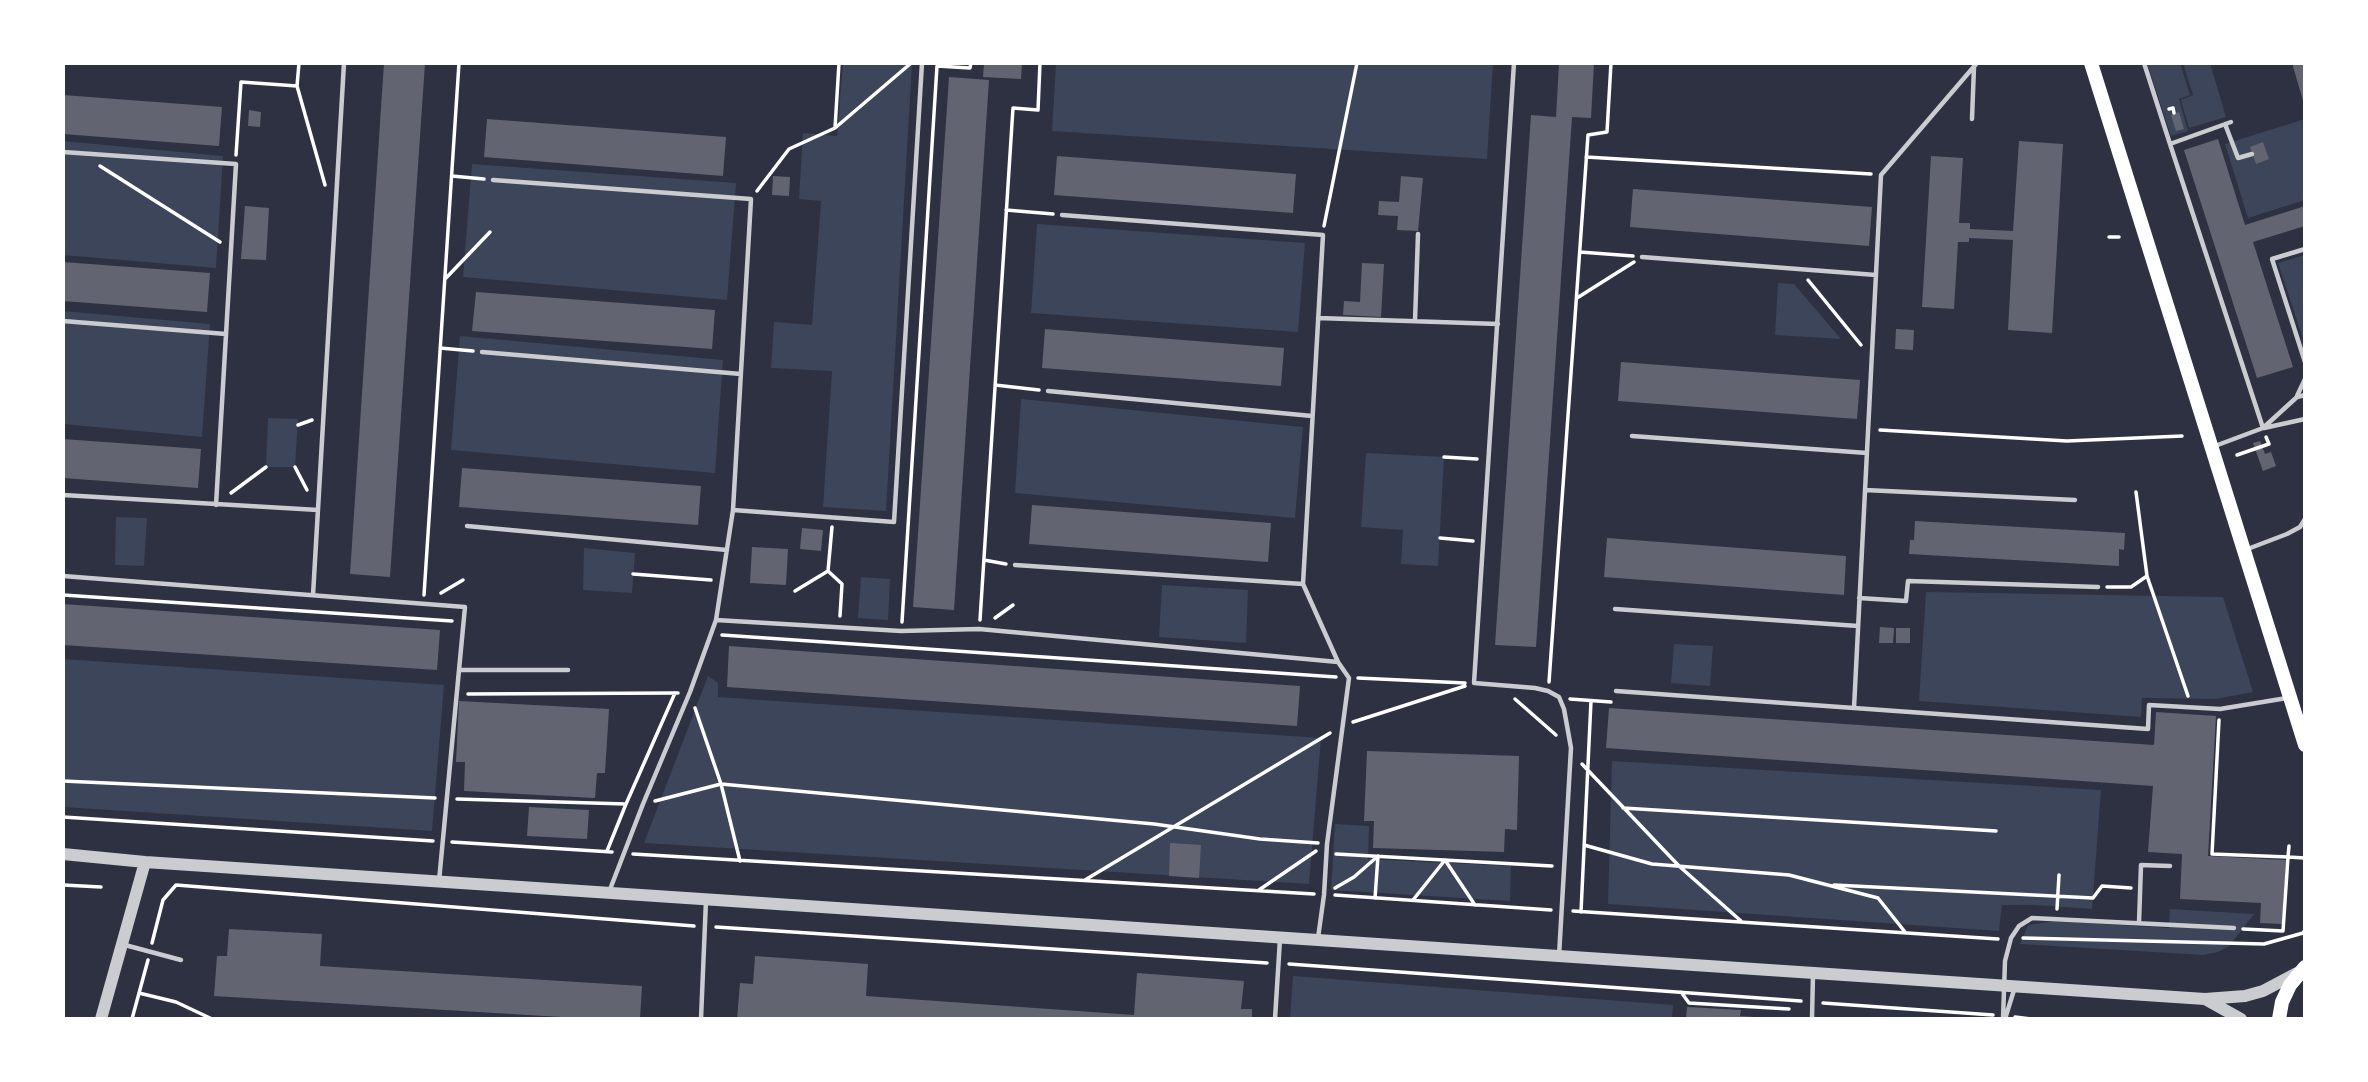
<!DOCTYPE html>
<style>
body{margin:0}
#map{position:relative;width:2368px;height:1082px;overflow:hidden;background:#2d3142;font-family:Barlow,sans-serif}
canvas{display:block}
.frame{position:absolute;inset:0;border:65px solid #fff;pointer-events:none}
</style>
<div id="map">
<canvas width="2368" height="1082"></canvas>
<div class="frame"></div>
</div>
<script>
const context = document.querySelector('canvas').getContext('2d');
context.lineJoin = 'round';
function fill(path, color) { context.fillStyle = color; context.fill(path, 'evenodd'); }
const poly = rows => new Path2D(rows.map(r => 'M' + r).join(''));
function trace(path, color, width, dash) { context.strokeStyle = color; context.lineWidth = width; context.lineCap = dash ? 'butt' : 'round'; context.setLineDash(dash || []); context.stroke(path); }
const green = poly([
 [843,63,912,63,886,511,823,507,832,371,771,368,774,322,812,325,821,201,799,199,803,133,837,136],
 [1056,63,1493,63,1487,159,1052,131],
 [2147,63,2180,63,2190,95,2179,99,2188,131,2171,136],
 [2183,63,2210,63,2226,117,2189,128,2181,100,2193,95],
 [2305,119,2305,200,2248,218,2225,144],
 [63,141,223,156,216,268,63,255],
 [472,164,736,183,727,300,463,277],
 [1037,224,1305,243,1298,332,1031,313],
 [2305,255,2305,345,2278,263],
 [1778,283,1794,284,1841,339,1775,335],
 [63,311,210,324,202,437,63,424],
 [460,336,723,360,715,473,451,450],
 [1021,399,1303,427,1295,518,1015,493],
 [268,418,298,419,295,467,266,467],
 [1366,453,1444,457,1438,566,1401,564,1403,530,1361,527],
 [116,517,147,518,144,566,115,565],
 [584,548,635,553,632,593,583,590],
 [861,577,890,579,888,620,858,618],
 [1162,585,1248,590,1246,643,1159,637],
 [1926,592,2223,597,2253,692,2216,699,2142,698,2141,717,1919,701],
 [1674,644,1713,646,1710,686,1671,683],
 [63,659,444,685,432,831,63,807],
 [708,676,718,683,718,697,1321,738,1309,884,644,843],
 [1612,761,2101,790,2092,909,2034,905,2002,905,1999,931,1608,904],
 [1335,824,1369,826,1368,859,1511,866,1510,901,1331,890],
 [2170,909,2254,914,2229,946,2218,952,2203,955,2020,944,2028,925,2055,921,2169,928],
 [1293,976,1673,1005,1672,1019,1290,1019]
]);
const building = poly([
 [384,63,425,63,390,577,350,574],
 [984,63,1022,63,1021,79,983,77],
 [1559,63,1594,63,1591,118,1572,117,1536,647,1495,645,1531,115,1556,117],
 [2292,63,2305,63,2305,104,2304,104],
 [949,77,989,80,954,610,913,607],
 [63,95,222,107,219,146,63,134],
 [249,110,261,112,260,127,248,126],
 [2179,112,2184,129,2176,131,2171,115],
 [487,119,726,137,723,176,484,157],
 [2218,139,2245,225,2305,206,2305,226,2253,242,2293,367,2257,378,2184,150],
 [2019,141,2063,144,2052,333,2008,330,2013,240,1969,238,1969,242,1958,242,1954,309,1922,307,1931,156,1963,158,1959,223,1970,223,1970,229,2013,231],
 [2263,142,2269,159,2256,164,2250,147],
 [1057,156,1296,174,1293,213,1054,195],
 [773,176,790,177,789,196,772,195],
 [1401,176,1423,178,1418,231,1397,230,1398,216,1378,215,1379,201,1399,202],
 [1633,189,1872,207,1869,246,1630,227],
 [245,206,269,208,266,260,241,259],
 [63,262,210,273,207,312,63,301],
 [1362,263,1384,264,1381,317,1343,315,1344,301,1360,302],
 [476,292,715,310,712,349,472,331],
 [1045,329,1284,348,1281,386,1042,368],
 [1896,329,1914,330,1913,350,1895,349],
 [1621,362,1860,380,1857,419,1618,401],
 [63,439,201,449,198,488,63,478],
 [2260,441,2265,454,2271,452,2276,466,2263,471,2253,443],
 [462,468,701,486,698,525,459,507],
 [1032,505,1271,523,1268,562,1029,544],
 [1915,521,2125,533,2124,550,2119,549,2119,566,1909,554,1910,540,1914,540],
 [802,528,823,530,821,551,800,549],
 [1607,538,1846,556,1844,595,1604,577],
 [752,547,788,549,786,585,750,583],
 [63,604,440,630,437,670,63,645],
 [1880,627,1894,628,1893,643,1879,643],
 [1896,628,1910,628,1910,643,1896,643],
 [729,646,1300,686,1297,726,727,687],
 [459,701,609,709,605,773,597,773,595,798,464,791,465,762,456,762],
 [1609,708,2154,745,2156,712,2216,716,2208,856,2286,860,2282,924,2260,923,2261,903,2180,899,2182,854,2148,852,2153,786,1606,748],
 [1367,751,1519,756,1517,830,1505,829,1504,852,1373,848,1374,821,1364,821],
 [529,807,589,810,587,839,527,836],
 [1170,843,1201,845,1199,878,1169,876],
 [229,929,322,934,320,966,642,986,640,1019,594,1019,214,996,217,956,227,956],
 [755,956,868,964,866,996,1134,1015,1137,973,1244,981,1241,1009,1252,1009,1252,1019,737,1019,740,983,753,984],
 [1687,1007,1741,1010,1740,1016,1754,1017,1754,1019,1686,1019]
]);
const path = poly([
 [297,86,325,185],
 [2169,109,2173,108,2174,113],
 [835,128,839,63],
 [236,155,241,82,297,86,299,63],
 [1586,157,1871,174],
 [100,166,220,242],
 [452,176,484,179],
 [757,191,789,149,835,128,910,64],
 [1006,210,1053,214],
 [1324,226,1357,63],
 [2109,237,2119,237],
 [1580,252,1633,256],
 [446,278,490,232],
 [1808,280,1861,345],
 [1577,298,1634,262],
 [440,348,473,351],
 [995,385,1039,390],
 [298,425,312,420],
 [1880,430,2067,441,2182,436],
 [2237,455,2269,444,2266,437],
 [1444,457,1477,459],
 [295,467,307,490],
 [2136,492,2147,576,2188,696],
 [231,493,266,467],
 [1440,538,1473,541],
 [984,560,1006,564],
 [828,571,842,584,840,616],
 [633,574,711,580],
 [2107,587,2131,587,2147,576],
 [795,591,828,571,832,527],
 [441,593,463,580],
 [63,595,452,621],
 [424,595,459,63],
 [995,618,1013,605],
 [980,620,1013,108,1038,110,1040,63],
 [902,622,937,66,970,68,971,63],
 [722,635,1336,677],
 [1358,678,1465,683],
 [1549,682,1588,135,1607,132,1611,63],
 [468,694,678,693],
 [1515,699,1556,735],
 [1570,699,1611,702],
 [695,708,721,784,740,861],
 [2219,720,2212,854,2288,857,2283,931,2243,929],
 [1353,722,1465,686],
 [1582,764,1679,866,1741,921],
 [63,781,435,798],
 [457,799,626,804,607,851],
 [655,801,721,784,1154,824,1260,839,1318,843],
 [626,804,675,693],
 [1623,808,1996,831],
 [63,817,433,841],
 [452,842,612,852],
 [1584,845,1652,864,1789,875,1878,898,1905,932],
 [2289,846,2288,857,2305,858],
 [633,854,1314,894],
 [1336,854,1552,866],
 [1085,880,1330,733],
 [63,885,101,887],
 [1834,885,2093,898,2102,886,2131,888],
 [1335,888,1354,877,1378,856,1375,898],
 [1259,890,1316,851],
 [1335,895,1551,910],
 [1413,900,1445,860,1475,905],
 [2057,909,2059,875],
 [1573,911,1998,939],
 [1581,912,1591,701],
 [716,927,1267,963],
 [2023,938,2264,944,2303,933,2305,930],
 [152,943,163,900,176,885,694,926],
 [1289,964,1801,1001],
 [1681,992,1689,1003,1789,1009],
 [139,993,176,1002,212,1019],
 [1823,1003,1993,1015],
 [2015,1017,2031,1019],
 [132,1019,148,960]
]);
const service = poly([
 [1514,63,1474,683,1535,688,1548,691,1559,697,1564,709,1571,748,1559,956],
 [2144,63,2170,144],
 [1972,119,1974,67],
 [2225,124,2238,158,2252,154],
 [63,152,236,164,216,505],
 [493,180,751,199,733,510],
 [1062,215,1323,235,1303,584],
 [2305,249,2272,259,2305,362],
 [1642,257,1876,275],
 [1318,318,1498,324],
 [63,321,226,334],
 [1415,321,1418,234],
 [482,352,741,374],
 [1048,391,1312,416],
 [2297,396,2305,379],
 [2263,428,2297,397,2305,395],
 [2264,428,2305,419],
 [1632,436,1867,453],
 [2215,446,2263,428,2170,144,2231,122],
 [1865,490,2075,500],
 [63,495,318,510],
 [467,526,727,550],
 [2245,550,2287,534,2300,527,2305,519],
 [1015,565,1303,584,1338,662],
 [63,576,465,607,459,670],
 [313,595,344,63],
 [1859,598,1906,601,1908,581,2098,587],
 [1615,609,1858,626],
 [716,620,901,631,979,629,1338,662,1349,678,1327,844,1324,895,1318,938],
 [1616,691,2148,729,2149,705,2220,709,2287,698],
 [1854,708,1881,175,1977,63],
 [439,881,459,670,568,670],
 [609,892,643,804,690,692,716,620,733,510,894,522,922,63],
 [2139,923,2141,865,2170,866],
 [125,945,181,960],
 [701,1019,706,900],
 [1275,1019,1280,939],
 [1812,1019,1813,974],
 [2003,1019,2005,961,2011,938,2019,926,2032,918,2234,928],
 [2005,1019,2014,990]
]);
const tertiary = poly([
 [63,854,145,862,2205,999,2241,1019],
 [2205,999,2245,996,2263,991,2297,973],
 [101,1019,145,862]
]);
const secondary = poly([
 [2091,63,2305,745],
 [2279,1019,2282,1002,2290,985,2305,967]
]);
fill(green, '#3c4559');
fill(building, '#626471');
trace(path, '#fff', 3.5);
trace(service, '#caccd0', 4.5);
trace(tertiary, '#caccd0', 12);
trace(secondary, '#fff', 14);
</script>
